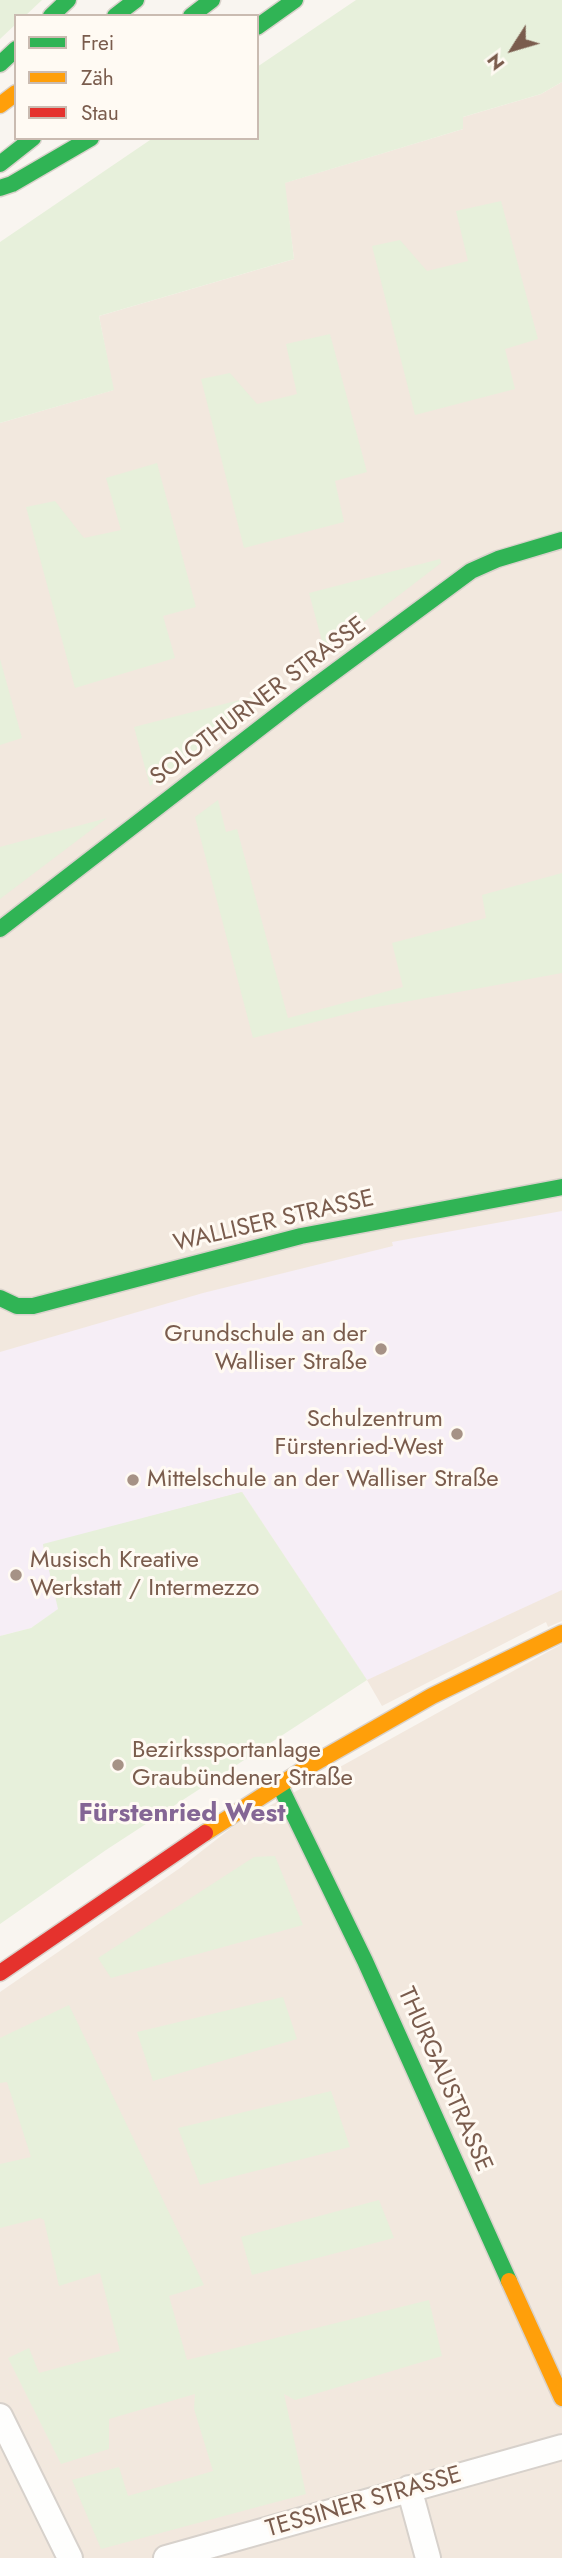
<!DOCTYPE html>
<meta charset="utf-8">
<style>
body{margin:0}
#map{position:relative;width:562px;height:2558px;overflow:hidden;background:#f9f5f0;font-family:Jost,sans-serif}
canvas{display:block}
.legend{position:absolute;left:14px;top:14px;width:245px;height:126px;box-sizing:border-box;background:#fffaf3;border:2px solid #cabbb1;margin:0;padding:9px 12px;list-style:none;font-size:21px;color:#7a5c4d}
.legend li{display:flex;align-items:center;gap:14px;height:35px}
.legend b{width:35px;border:2px solid #cabbb1}
.north{position:absolute;left:478px;top:14px;width:70px;height:70px;-webkit-text-stroke:5px #fffaf3;paint-order:stroke;rotate:233deg;font-size:19px;font-weight:700;line-height:28px;text-align:center;color:#7a5c4d}
.north::after{content:'';display:block;margin:auto;width:24px;height:32px;background:#7a5c4d;clip-path:polygon(50% 0,100% 100%,50% 72%,0 100%)}
</style>
<div id="map">
<canvas width="562" height="2558"></canvas>
<ul class="legend">
<li><b style="height:9px;background:#30b455"></b>Frei</li>
<li><b style="height:9px;background:#ff9f0a"></b>Zäh</li>
<li><b style="height:9px;background:#e5322d"></b>Stau</li>
</ul>
<div class="north">N</div>
</div>
<script>
const context = document.querySelector('canvas').getContext('2d');
context.lineJoin = 'round';
function fill(path, color) { context.fillStyle = color; context.fill(path, 'evenodd'); }
const poly = rows => new Path2D(rows.map(r => 'M' + r).join(''));
function trace(path, color, width, dash) { context.strokeStyle = color; context.lineWidth = width; context.lineCap = dash ? 'butt' : 'round'; context.setLineDash(dash || []); context.stroke(path); }
function drawText(font, color, halo, rows, align = 'center') {
  context.font = font + ' Jost,sans-serif'; context.lineWidth = 6; context.setLineDash([]); context.textBaseline = 'middle'; context.strokeStyle = halo; context.fillStyle = color; for (const [text, x, y, turn = 0] of rows) {
    context.save(); context.translate(x, y); context.rotate((+turn || 0) * Math.PI / 180); context.textAlign = isNaN(turn) ? turn : align; if (halo) context.strokeText(text, 0, 0); context.fillText(text, 0, 0); context.restore();
  }
}
const residential = poly([
 [562,82,562,1621,548,1627,546,1622,382,1706,367,1680,242,1492,0,1636,0,423,113,390,99,316,294,259,284,183,463,129,463,117,541,94],
 [562,1644,562,2558,0,2558,0,1992,180,1868,235,1825]
]);
const education = poly([
 [562,1211,562,1590,367,1680,242,1492,43,1545,59,1609,31,1628,0,1636,0,1352,203,1293,393,1246,392,1242]
]);
const green = poly([
 [0,0,42,0,25,16,16,16,16,24,0,39],
 [356,0,562,0,562,82,541,94,463,117,463,129,285,183,294,259,99,316,114,390,0,423,0,242,153,138,257,138,257,67],
 [501,201,538,339,505,349,515,389,415,415,372,246,400,240,427,271,468,261,456,211],
 [330,334,367,472,335,481,344,522,244,548,201,379,230,373,257,404,297,394,286,344],
 [157,463,196,607,163,616,175,658,75,688,26,507,55,501,84,538,121,530,106,478],
 [440,559,441,563,325,652,309,593],
 [0,659,22,738,0,745],
 [267,693,150,786,134,727],
 [218,800,226,832,237,829,288,1018,403,987,392,943,486,918,482,895,562,873,562,973,366,1009,253,1038,195,817],
 [107,818,0,899,0,847],
 [242,1492,367,1680,106,1850,0,1924,0,1636,31,1628,58,1609,43,1544],
 [275,1856,303,1925,111,1978,98,1958,254,1857],
 [283,1997,297,2039,153,2081,137,2032],
 [69,2005,204,2285,169,2296,187,2360,429,2300,442,2356,295,2400,284,2394,306,2494,101,2549,72,2480,119,2467,128,2496,213,2471,194,2409,195,2394,109,2419,109,2449,61,2464,8,2358,29,2348,39,2373,120,2351,100,2273,59,2286,44,2220,40,2218,0,2228,0,2164,31,2157,7,2082,0,2083,0,2038],
 [331,2091,350,2147,200,2185,178,2128],
 [379,2200,394,2238,252,2275,241,2237]
]);
const street = poly([
 [0,2416,70,2558],
 [409,2488,428,2558],
 [166,2558,562,2447]
]);
const fast = poly([
 [51,16,68,0],
 [115,16,136,0],
 [191,16,212,0],
 [257,27,295,0],
 [0,64,16,49],
 [0,164,33,138],
 [0,188,12,184,91,138],
 [0,929,299,698,471,571,498,559,562,540],
 [0,1298,17,1306,33,1306,301,1236,562,1187],
 [279,1784,365,1961,509,2281]
]);
const slow = poly([
 [0,105,16,93],
 [205,1833,306,1768,432,1696,562,1633],
 [509,2281,562,2398]
]);
const jam = poly([
 [0,1973,205,1833]
]);
const markers = [
 [381,1349,7,"#a69286"],
 [457,1434,7,"#a69286"],
 [133,1480,7,"#a69286"],
 [16,1575,7,"#a69286"],
 [118,1765,7,"#a69286"]
];
const streetNames = [
 ["SOLOTHURNER STRASSE",259,702,-37],
 ["WALLISER STRASSE",274,1222,-13],
 ["THURGAUSTRASSE",444,2080,66],
 ["TESSINER STRASSE",364,2503,-16]
];
const poiNames = [
 ["Grundschule an der",367,1335,"right"],
 ["Walliser Straße",367,1363,"right"],
 ["Schulzentrum",443,1420,"right"],
 ["Fürstenried-West",443,1448,"right"],
 ["Mittelschule an der Walliser Straße",147,1480],
 ["Musisch Kreative",30,1561],
 ["Werkstatt / Intermezzo",30,1589],
 ["Bezirkssportanlage",132,1751],
 ["Graubündener Straße",132,1779]
];
const neighbourhoodNames = [
 ["Fürstenried West",182,1815]
];
fill(residential, '#f2e8de');
fill(education, '#f6eef6');
fill(green, '#e7f0db');
trace(street, '#d7d1cb', 28);
trace(fast, '#d9d2cb', 19);
trace(slow, '#d9d2cb', 19);
trace(jam, '#d9d2cb', 19);
trace(street, '#fefefd', 24);
trace(fast, '#30b455', 16);
trace(slow, '#ff9f0a', 16);
trace(jam, '#e5322d', 16);
for (const [x, y, r, color] of markers) { const dot = new Path2D(); dot.arc(x, y, r, 0, 2 * Math.PI); context.fillStyle = color; context.fill(dot); trace(dot, '#fffaf3', 2.5); }
drawText('24px', '#7a5c4d', '#fffaf3', streetNames);
drawText('24px', '#7a5c4d', '#fffaf3', poiNames, 'left');
drawText('bold 26px', '#846695', '#fffaf3', neighbourhoodNames);
</script>
